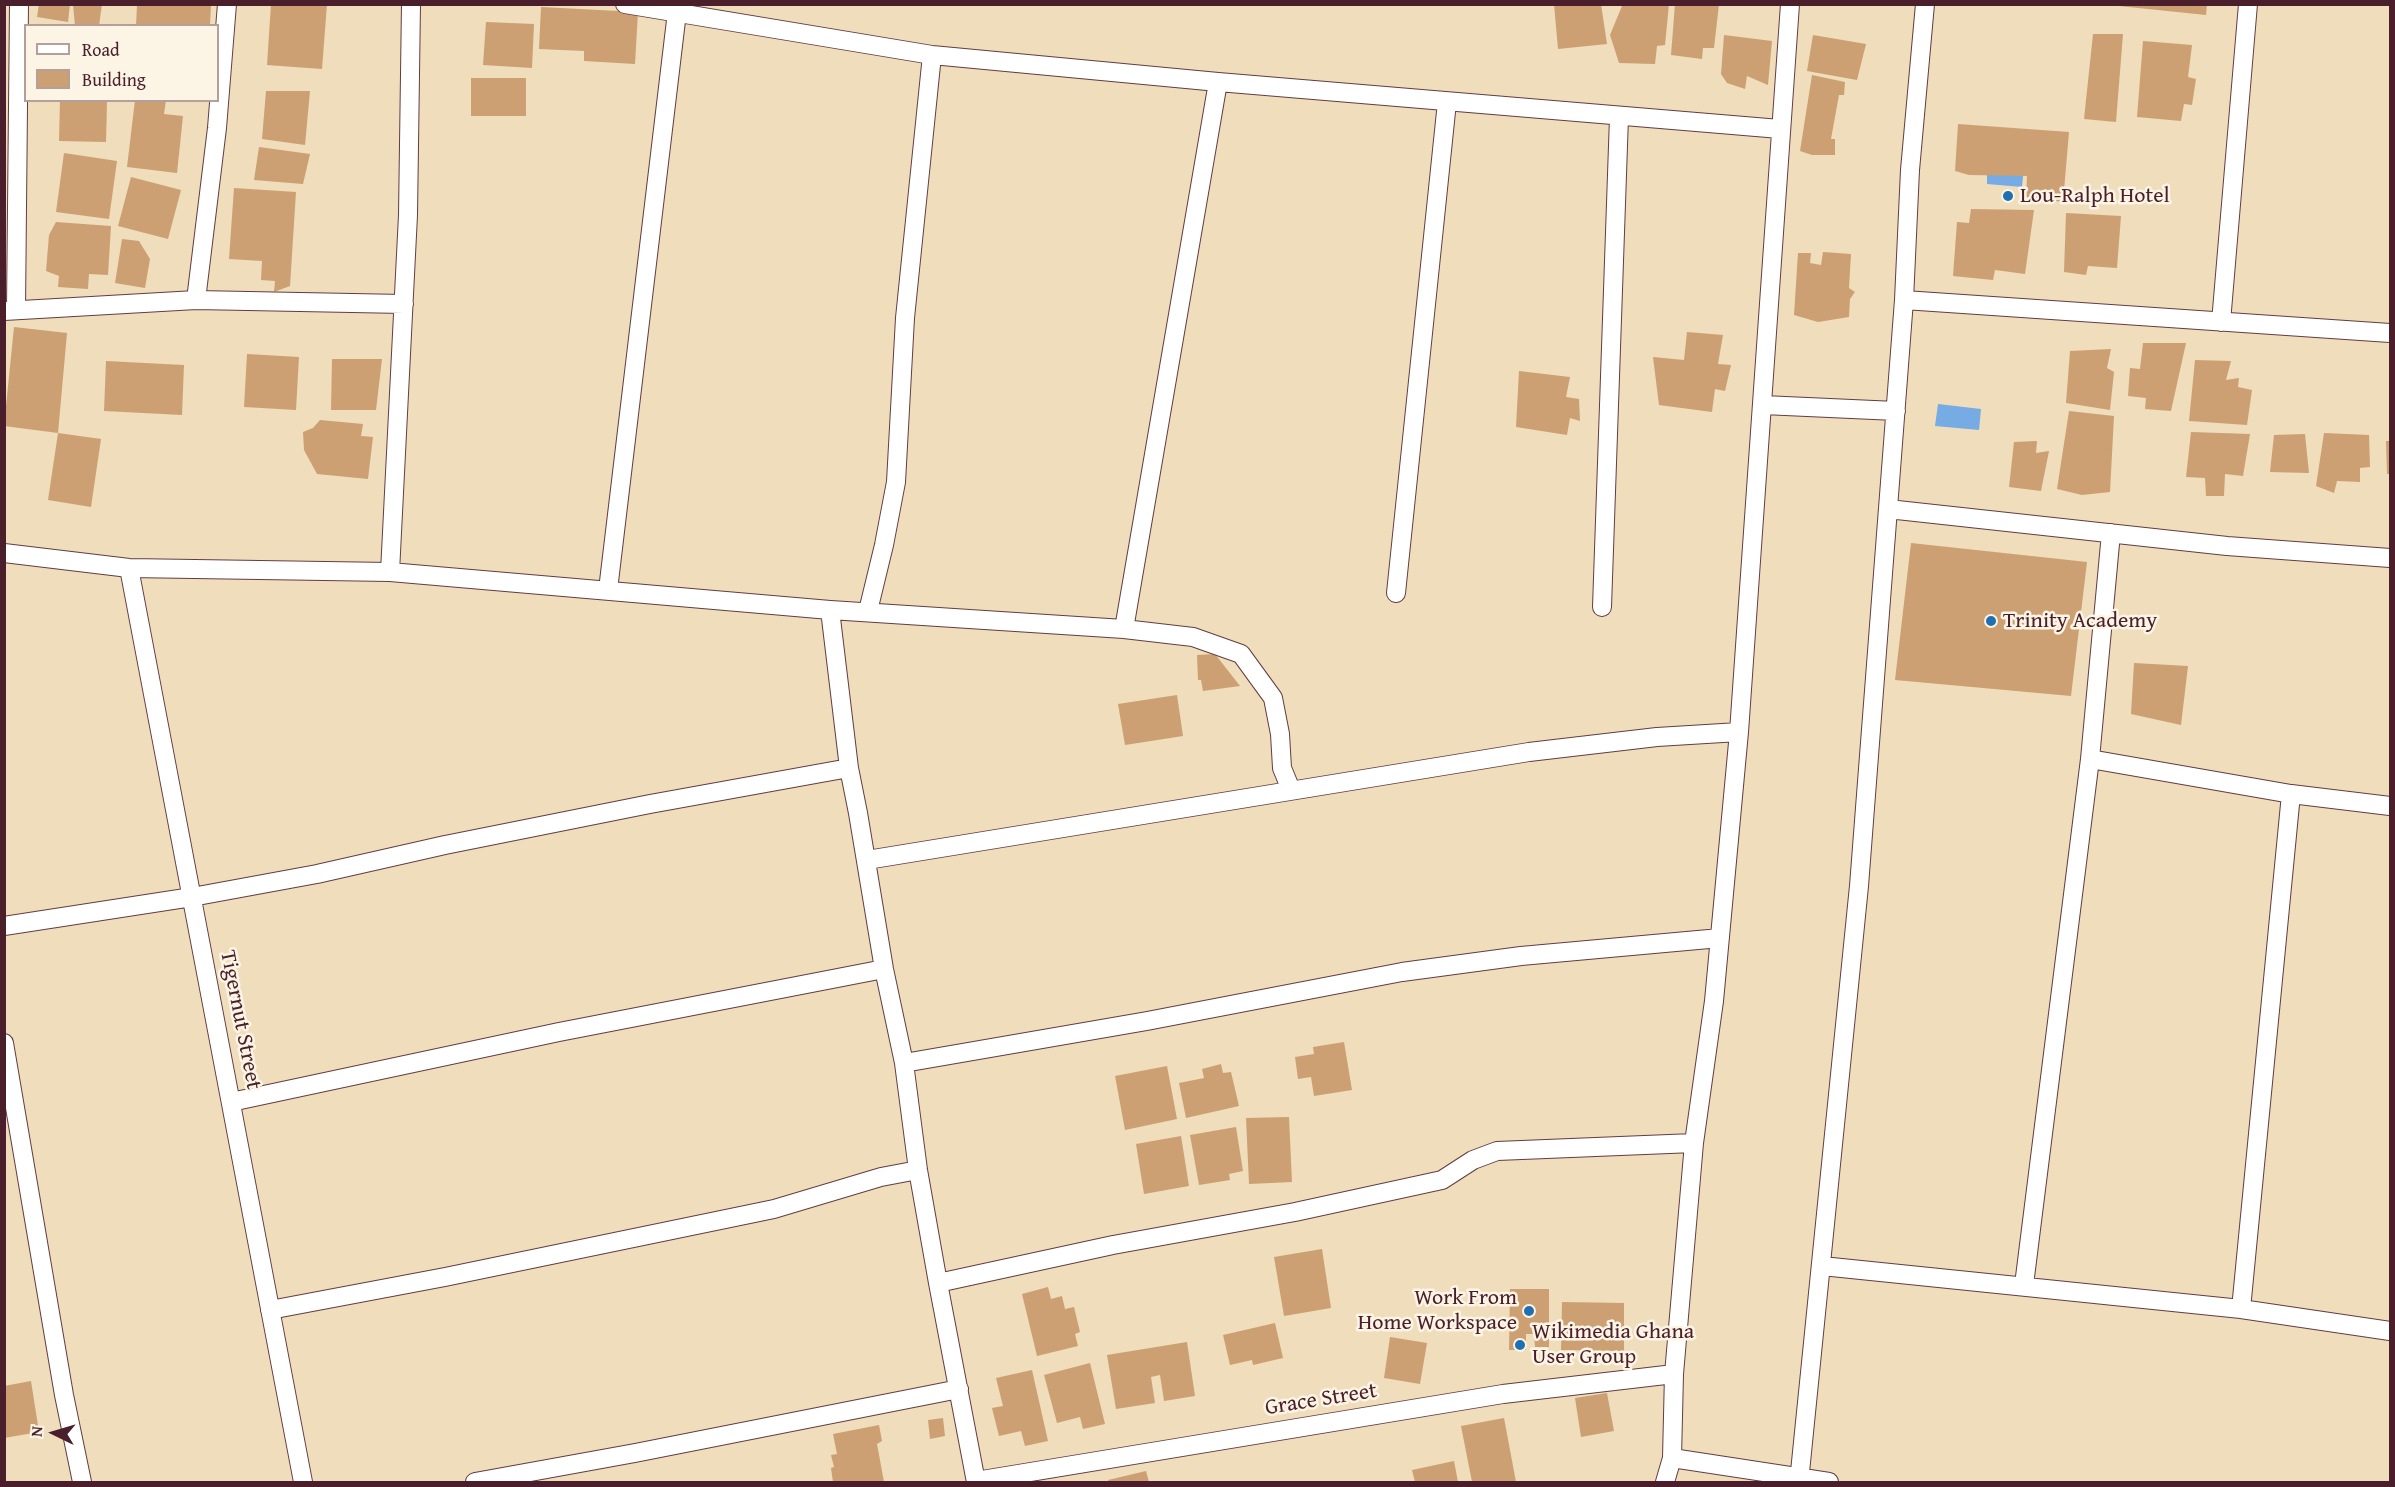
<!DOCTYPE html>
<style>
body{margin:0}
#map{position:relative;width:2395px;height:1487px;overflow:hidden;background:#efddbb;font-family:"Gentium Book Plus",serif}
canvas{display:block}
.frame{position:absolute;inset:0;border:6px solid #4a1f2b;pointer-events:none}
.legend{position:absolute;left:24px;top:24px;width:195px;height:78px;box-sizing:border-box;background:#fcf5e5;border:2px solid #b59f9b;margin:0;padding:8px 10px;list-style:none;font-size:18px;color:#4a1f2b}
.legend li{display:flex;align-items:center;gap:12px;height:30px}
.legend b{width:30px;border:2px solid #b59f9b}
.north{position:absolute;left:24px;top:1403px;width:60px;height:60px;-webkit-text-stroke:4px #fcf5e5;paint-order:stroke;rotate:275deg;font-size:16px;font-weight:700;line-height:24px;text-align:center;color:#4a1f2b}
.north::after{content:'';display:block;margin:auto;width:21px;height:27px;background:#4a1f2b;clip-path:polygon(50% 0,100% 100%,50% 72%,0 100%)}
</style>
<div id="map">
<canvas width="2395" height="1487"></canvas>
<div class="frame"></div>
<ul class="legend">
<li><b style="height:8px;background:#fff"></b>Road</li>
<li><b style="height:16px;background:#cca073"></b>Building</li>
</ul>
<div class="north">N</div>
</div>
<script>
const context = document.querySelector('canvas').getContext('2d');
context.lineJoin = 'round';
function fill(path, color) { context.fillStyle = color; context.fill(path, 'evenodd'); }
const poly = rows => new Path2D(rows.map(r => 'M' + r).join(''));
function trace(path, color, width, dash) { context.strokeStyle = color; context.lineWidth = width; context.lineCap = dash ? 'butt' : 'round'; context.setLineDash(dash || []); context.stroke(path); }
function drawText(font, color, halo, rows, align = 'center') {
  context.font = font + ' "Gentium Book Plus",serif'; context.lineWidth = 5; context.setLineDash([]); context.textBaseline = 'middle'; context.strokeStyle = halo; context.fillStyle = color; for (const [text, x, y, turn = 0] of rows) {
    context.save(); context.translate(x, y); context.rotate((+turn || 0) * Math.PI / 180); context.textAlign = isNaN(turn) ? turn : align; if (halo) context.strokeText(text, 0, 0); context.fillText(text, 0, 0); context.restore();
  }
}
const water = poly([
 [1987,165,2024,166,2022,187,1987,184],
 [1938,404,1981,409,1979,430,1935,426]
]);
const building = poly([
 [39,4,70,4,68,22,37,17],
 [73,4,102,4,99,26,75,26],
 [271,4,327,4,322,69,267,65],
 [1554,4,1601,4,1607,44,1558,49],
 [1646,4,1669,4,1665,45,1657,46,1655,64,1619,63,1610,35,1622,6],
 [1675,4,1719,4,1714,48,1703,48,1702,59,1671,55],
 [2119,4,2207,4,2206,15,2119,6],
 [137,5,211,5,210,26,136,26],
 [541,7,638,12,635,64,584,61,584,51,539,49],
 [486,22,534,24,532,68,483,65],
 [2093,34,2123,34,2116,122,2084,119],
 [1724,35,1772,41,1768,85,1747,76,1745,89,1727,83,1721,74],
 [1813,35,1866,44,1857,80,1807,71],
 [2143,41,2192,45,2188,77,2196,79,2192,105,2184,104,2181,121,2137,117],
 [1812,75,1845,82,1844,95,1839,95,1831,139,1835,139,1835,155,1812,155,1800,151],
 [471,78,526,78,526,116,471,116],
 [266,91,310,91,305,145,262,139],
 [60,100,107,102,106,142,59,141],
 [135,100,166,100,164,114,183,116,177,173,127,167],
 [1958,124,2069,132,2063,202,2026,197,2027,176,1969,175,1955,171],
 [259,147,310,154,303,184,254,180],
 [64,153,117,161,109,219,56,212],
 [131,177,181,190,168,239,118,226],
 [234,188,296,192,290,286,274,292,275,281,261,280,262,261,229,259],
 [1971,209,2034,210,2025,274,1995,270,1993,280,1953,276,1957,222,1969,223],
 [2066,213,2121,216,2117,268,2088,266,2086,275,2064,272],
 [56,222,111,226,108,275,89,274,88,289,58,287,59,276,46,271,49,235],
 [122,239,139,241,150,259,145,288,115,283],
 [1823,252,1851,254,1849,288,1855,292,1850,299,1849,317,1818,322,1794,315,1798,253,1811,253,1810,263,1821,265],
 [14,327,67,333,58,433,4,426],
 [1687,332,1723,335,1718,364,1731,365,1725,391,1715,389,1712,412,1659,405,1653,357,1684,360],
 [2143,343,2186,343,2171,411,2145,409,2146,398,2128,396,2130,368,2140,369],
 [2111,349,2107,368,2114,372,2110,410,2066,403,2070,351],
 [247,354,299,357,296,410,244,407],
 [332,359,382,359,376,410,331,410],
 [2195,360,2231,361,2226,380,2239,378,2238,387,2252,390,2247,425,2189,421],
 [106,361,184,365,182,415,104,411],
 [1519,371,1570,377,1566,397,1579,399,1580,421,1570,418,1567,435,1516,427],
 [2069,411,2114,416,2110,492,2082,495,2057,489],
 [320,420,363,424,361,436,373,437,368,479,317,474,304,450,303,432,313,428],
 [2191,432,2250,434,2243,476,2225,474,2224,496,2206,496,2205,478,2186,477],
 [58,433,101,439,91,507,48,500],
 [2324,433,2369,435,2370,467,2360,468,2360,482,2337,481,2334,493,2316,486],
 [2305,434,2309,473,2270,472,2274,435],
 [2037,441,2036,453,2049,451,2041,491,2009,487,2014,442],
 [2386,441,2390,441,2390,474,2387,474],
 [1911,543,2087,562,2071,696,1895,680],
 [1215,654,1240,686,1203,691,1201,680,1198,680,1197,655],
 [2134,663,2188,666,2181,725,2131,714],
 [1177,695,1183,736,1125,745,1118,704],
 [1344,1042,1352,1090,1314,1096,1311,1077,1298,1079,1295,1057,1314,1054,1313,1047],
 [1221,1064,1223,1073,1231,1072,1239,1106,1186,1118,1179,1083,1204,1078,1202,1069],
 [1167,1066,1177,1119,1125,1130,1115,1076],
 [1289,1117,1292,1182,1249,1184,1246,1118],
 [1236,1127,1243,1171,1229,1174,1230,1180,1199,1185,1190,1135],
 [1181,1136,1189,1186,1144,1194,1136,1144],
 [1322,1249,1331,1308,1284,1316,1274,1257],
 [1048,1287,1051,1299,1062,1296,1065,1309,1074,1307,1080,1332,1075,1334,1078,1346,1037,1356,1022,1294],
 [1510,1289,1549,1289,1549,1347,1535,1347,1534,1334,1526,1334,1526,1350,1509,1350],
 [1562,1302,1624,1303,1624,1351,1561,1350],
 [1275,1323,1283,1358,1253,1365,1252,1360,1230,1365,1223,1335],
 [1390,1337,1427,1343,1420,1384,1384,1378],
 [1187,1342,1195,1396,1164,1401,1160,1375,1151,1377,1155,1403,1116,1409,1107,1355],
 [1090,1363,1105,1424,1083,1429,1080,1417,1057,1423,1044,1375],
 [1032,1370,1048,1441,1025,1446,1021,1431,999,1436,992,1408,1003,1406,996,1378],
 [31,1381,39,1432,4,1438,4,1386],
 [1607,1393,1614,1431,1581,1437,1575,1398],
 [943,1418,945,1436,930,1439,928,1420],
 [1504,1418,1516,1482,1472,1482,1461,1426],
 [879,1425,882,1441,877,1444,884,1482,833,1482,831,1468,834,1467,831,1455,837,1454,833,1434],
 [1454,1461,1458,1482,1415,1482,1412,1470],
 [1146,1471,1149,1482,1109,1482,1108,1480]
]);
const street = poly([
 [625,4,932,55,1218,82,1780,129],
 [196,300,217,128,227,4],
 [1904,300,2390,333],
 [16,310,19,4],
 [4,311,196,300,404,304],
 [2221,322,2248,4],
 [1763,405,1896,411],
 [1888,509,2227,546,2390,558],
 [4,553,129,568,390,572,830,610,1124,629,1193,637,1241,654,1273,698,1280,734,1282,768,1291,790],
 [129,568,303,1482],
 [390,572,408,215,411,4],
 [608,590,677,12],
 [1396,593,1447,102],
 [1602,607,1619,117],
 [830,610,849,768,858,813,884,969,904,1063,918,1170,938,1283,976,1482],
 [868,611,884,545,896,482,905,318,932,55],
 [1124,629,1218,82],
 [2090,759,2291,794,2390,806],
 [867,860,1529,752,1657,737,1739,732],
 [4,926,192,897,317,874,445,845,650,804,849,768],
 [4,1043,64,1395,82,1482],
 [904,1063,1147,1021,1402,972,1521,956,1720,938],
 [231,1102,559,1032,884,969],
 [1822,1266,2241,1309,2390,1331],
 [938,1283,1113,1245,1295,1212,1442,1180,1473,1160,1497,1151,1694,1143],
 [2024,1285,2090,759,2111,533],
 [2241,1309,2291,794],
 [270,1310,445,1277,774,1209,881,1177,918,1170],
 [1672,1458,1829,1482],
 [976,1481,1503,1394,1674,1374],
 [475,1482,635,1453,959,1389],
 [1665,1482,1672,1458,1674,1374,1694,1143,1714,1001,1739,732,1790,4],
 [1799,1482,1859,886,1904,300,1910,170,1925,4]
]);
const markers = [
 [2008,196,6,"#1f6fb2"],
 [1991,621,6,"#1f6fb2"],
 [1529,1311,6,"#1f6fb2"],
 [1520,1345,6,"#1f6fb2"]
];
const poiNames = [
 ["Lou-Ralph Hotel",2020,196],
 ["Trinity Academy",2003,621],
 ["Work From",1517,1298,"right"],
 ["Home Workspace",1517,1323,"right"],
 ["Wikimedia Ghana",1532,1332],
 ["User Group",1532,1357]
];
const streetNames = [
 ["Tigernut Street",240,1020,79],
 ["Grace Street",1321,1400,-9]
];
fill(water, '#77abe4');
fill(building, '#cca073');
trace(street, '#633c41', 20);
trace(street, '#fff', 18);
for (const [x, y, r, color] of markers) { const dot = new Path2D(); dot.arc(x, y, r, 0, 2 * Math.PI); context.fillStyle = color; context.fill(dot); trace(dot, '#fcf5e5', 2); }
drawText('22px', '#4a1f2b', '#fcf5e5', poiNames, 'left');
drawText('22px', '#4a1f2b', '#fcf5e5', streetNames);
</script>
